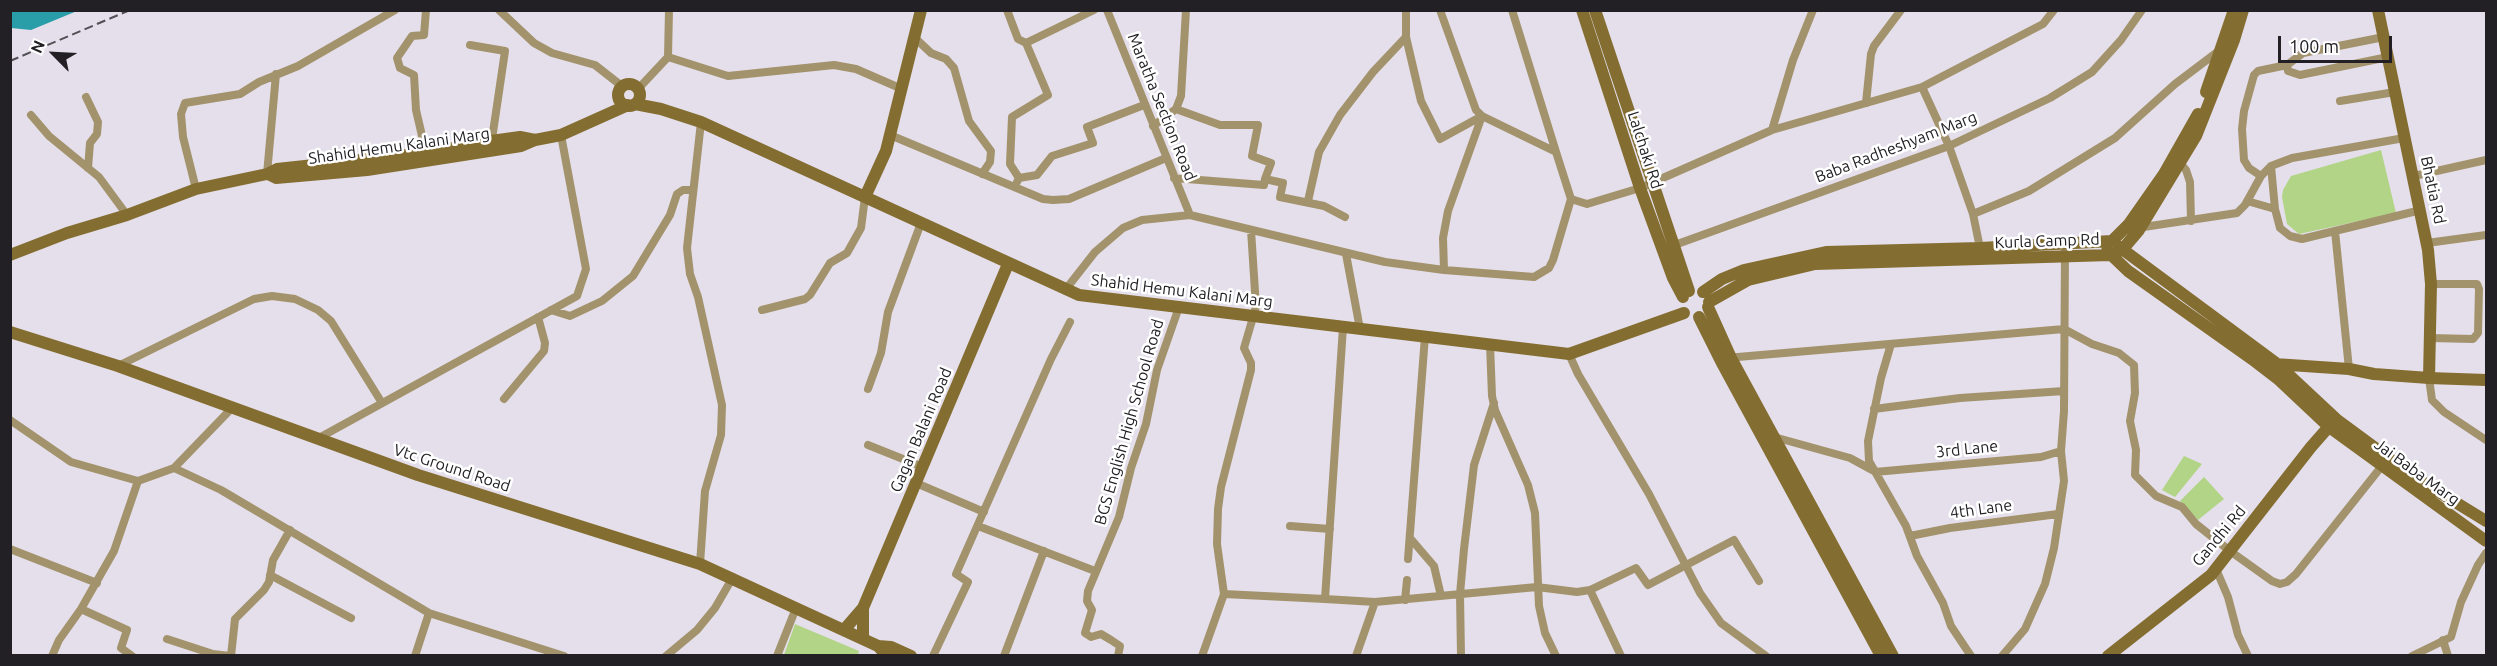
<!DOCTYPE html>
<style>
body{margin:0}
#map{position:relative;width:2497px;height:666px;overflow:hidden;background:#e4dfea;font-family:Ubuntu,sans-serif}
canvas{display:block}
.frame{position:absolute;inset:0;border:12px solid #222024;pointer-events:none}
.north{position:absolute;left:24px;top:24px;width:60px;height:60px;-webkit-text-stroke:4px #fff;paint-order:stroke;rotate:294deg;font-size:16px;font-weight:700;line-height:24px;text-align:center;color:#222024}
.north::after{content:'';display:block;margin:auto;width:21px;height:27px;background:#222024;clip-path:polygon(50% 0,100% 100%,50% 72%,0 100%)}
.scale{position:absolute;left:2278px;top:36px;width:114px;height:27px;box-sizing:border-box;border:3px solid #222024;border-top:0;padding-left:8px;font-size:18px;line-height:21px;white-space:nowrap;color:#222024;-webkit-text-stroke:4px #fff;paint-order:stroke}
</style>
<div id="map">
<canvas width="2497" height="666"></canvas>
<div class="frame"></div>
<div class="north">N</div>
<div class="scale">100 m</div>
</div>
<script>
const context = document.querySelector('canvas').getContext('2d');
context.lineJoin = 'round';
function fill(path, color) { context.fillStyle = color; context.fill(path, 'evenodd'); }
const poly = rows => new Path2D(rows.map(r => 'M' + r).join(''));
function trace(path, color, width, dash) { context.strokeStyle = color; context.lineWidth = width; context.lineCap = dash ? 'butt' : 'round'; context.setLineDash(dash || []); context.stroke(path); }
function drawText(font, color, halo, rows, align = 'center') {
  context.font = font + ' Ubuntu,sans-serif'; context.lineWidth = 5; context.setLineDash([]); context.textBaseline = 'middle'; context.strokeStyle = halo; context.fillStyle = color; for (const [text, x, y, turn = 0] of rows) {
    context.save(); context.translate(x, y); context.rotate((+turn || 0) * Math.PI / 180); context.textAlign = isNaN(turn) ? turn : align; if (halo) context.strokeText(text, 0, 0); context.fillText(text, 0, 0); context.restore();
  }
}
const green = poly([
 [2381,150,2396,213,2299,234,2287,224,2282,197,2283,190,2291,176],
 [2184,456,2202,464,2175,497,2162,490],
 [2204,477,2224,499,2198,520,2180,501],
 [795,624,859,651,858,655,784,655]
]);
const water = poly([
 [10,11,11,10,77,11,31,30,11,28]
]);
const street = poly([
 [499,10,534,43,552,53,595,65,623,87],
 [1007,10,1018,39,1026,43],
 [1107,10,1190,215],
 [1406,10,1406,37,1421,101,1440,139,1482,116],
 [1440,10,1476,110,1482,116,1556,152,1571,199],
 [1512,10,1556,152],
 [914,37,931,53,946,59,954,68,969,121,991,151,990,162,982,174],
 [470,45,505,51,491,146],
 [668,57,728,76,834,65,856,69,902,89],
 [2287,65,2288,71,2300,75,2388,57],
 [1922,87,1949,146,1973,214,1980,248],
 [638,89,668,57,669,10],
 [86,97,98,122,97,134,90,143,88,168],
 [2340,101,2395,92],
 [1866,103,1871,54,1874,46,1901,10],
 [1176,109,1220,125,1258,125,1252,156,1271,163,1265,179],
 [31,115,49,136,99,177,127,215],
 [1153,126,1176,109,1181,96,1186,10],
 [1772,130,1793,60,1813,10],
 [890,135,1043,199,1053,200,1069,199,1166,158],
 [426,153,416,110,414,75,400,68,397,58,412,36,424,35,426,10],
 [2181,164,2186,170,2190,182,2191,221],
 [2271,166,2275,209],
 [267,174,276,74],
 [2261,176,2249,168,2244,160,2242,129,2244,111,2254,75,2258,71,2287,65,2303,53,2384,37],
 [2414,176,2486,160],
 [1019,178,1010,164,1012,117,1048,95,1026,43,1094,10],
 [1174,178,1264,185,1265,179,1283,183,1280,197,1324,206,1345,217],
 [1017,182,1019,178,1037,175,1052,156,1093,143,1087,127,1144,105],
 [196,189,183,137,181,114,185,103,240,94,259,82,298,66,395,10],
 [1571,199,1587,204,1640,188,1772,130,1922,87,2043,24,2054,10],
 [1308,201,1319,152,1340,115,1373,72,1406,37],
 [2247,201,2275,209,2280,228,2290,236,2302,239,2421,210],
 [1973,214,2029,191,2115,138,2175,84,2220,50],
 [2137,228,2237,213,2245,205,2261,176,2271,166,2292,158,2404,138],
 [2335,231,2349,369],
 [2427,243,2486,235],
 [1669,247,1949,146,2050,98,2092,72,2121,40,2142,10],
 [1346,254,1360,329],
 [1444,270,1443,238,1448,211,1482,116],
 [1066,289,1095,252,1123,228,1142,220,1190,215,1385,262,1444,270,1534,277,1549,268,1553,260,1571,199],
 [551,310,570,316,602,301,633,276,670,215,677,194,683,190,693,190],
 [762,310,805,299,810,295,830,263,847,253,861,228,865,197],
 [1343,327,1325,599,1375,602,1356,656],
 [2430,338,2473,339,2478,333,2479,289,2477,284,2431,284],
 [1490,344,1492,396,1495,410,1528,485,1535,513,1539,606,1545,633,1556,656],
 [1891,344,1881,378,1868,441,1869,461,1906,526,1917,556,1943,603,1951,626,1971,656],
 [1569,354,1578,374,1649,494,1700,593,1721,623,1766,656],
 [1726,358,2064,329,2092,344,2119,353,2134,365,2135,393,2130,421,2136,450,2135,475,2156,496,2182,507,2196,524,2230,551,2272,581,2280,584,2287,582,2296,574,2385,462],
 [118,366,254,299,272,296,295,299,318,310,331,321,382,403],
 [2429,378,2432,400,2444,412,2486,440],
 [868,389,881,353,888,312,921,223],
 [504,399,544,351,545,343,538,317],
 [1874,409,1960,398,2064,391],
 [10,420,71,462,138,481,174,468,221,490,429,613,564,656],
 [1774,437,1850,458,1872,470],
 [317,439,577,296,586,269,561,135],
 [868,445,923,467],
 [174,468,231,409],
 [1875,472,2041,457,2061,451],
 [916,483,984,512],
 [978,526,1095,571],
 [1290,526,1330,529],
 [1910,536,1950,528,2058,514],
 [1410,538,1434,566,1441,596],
 [10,549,97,583],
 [1408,559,1425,336],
 [700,564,705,491,721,435,722,405,698,297,690,274,687,248,701,122],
 [2216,569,2228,597,2238,635,2248,656],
 [270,575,351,618],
 [1590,590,1621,656],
 [1224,594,1217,544,1218,509,1221,487,1251,370,1251,363,1244,348,1256,307,1251,230],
 [1405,600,1407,580],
 [1375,602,1537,587,1577,592,1590,590,1636,568,1648,585,1734,540,1759,581],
 [81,609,127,630,121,648,132,656],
 [167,639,213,654,230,656],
 [2443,640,2448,656],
 [52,656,59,640,81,609,114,551,138,481],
 [231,656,235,619,264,590,269,582,273,560,290,530],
 [415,656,429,613],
 [666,656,697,630,715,608,733,577],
 [777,656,796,608],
 [933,656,968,582,956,574,1051,359,1070,322],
 [1004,656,1044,551],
 [1118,656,1120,646,1111,640,1101,634,1091,637,1085,633,1092,610,1087,601,1088,591,1119,517,1131,468,1146,424,1157,370,1179,307],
 [1202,656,1224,594,1325,599],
 [1461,656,1460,594,1464,549,1474,465,1494,403],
 [2002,656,2025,629,2045,584,2054,548,2064,481,2061,451,2064,411,2065,251],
 [2412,656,2451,637,2461,602,2478,565,2486,553]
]);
const secondary = poly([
 [1582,10,1640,188,1673,278,1683,297],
 [1595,10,1689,291],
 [2378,10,2428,250,2431,284,2429,378],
 '618 95a11 11 0 1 1 22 0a11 11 0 1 1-22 0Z',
 [2206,92,2234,10],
 [635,104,661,109,701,122,1079,295,1569,354,1684,313],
 [268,174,276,178,367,170,521,146,535,140,561,135,628,105],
 [865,197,886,151,921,10],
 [2118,246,2276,363,2336,419,2416,478,2486,521],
 [2107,251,2128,271,2252,359,2278,379,2329,427,2486,541],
 [10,255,67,233,127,215,196,189,267,174,277,169,426,153,491,141,520,137,535,140],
 [1703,292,1722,279,1744,270,1826,252,1980,248,2112,241,2129,224,2164,174,2198,114],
 [1709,302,1748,280,1815,264,2110,255,2122,250,2139,230,2196,136,2234,40,2243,10],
 [1708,307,1731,358,1893,656],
 [1699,317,1723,365,1881,656],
 [10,332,118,366,418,475,700,564,878,646,887,656],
 [2275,364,2349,369,2374,374,2429,378,2486,380],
 [844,630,863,608,1008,264],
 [863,639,863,608],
 [878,646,891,647,911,656],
 [2108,656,2211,575,2311,447,2333,422]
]);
const rail = poly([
 [10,61,130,10]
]);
const streetNames = [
 ["Maratha Section Road",1162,107,68],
 ["Shahid Hemu Kalani Marg",399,146,-8],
 ["Baba Radheshyam Marg",1896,147,-21],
 ["Lalchaki Rd",1645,150,72],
 ["Bhatia Rd",2433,190,78],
 ["Kurla Camp Rd",2047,241,-2],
 ["Shahid Hemu Kalani Marg",1182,291,7],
 ["BGS English High School Road",1129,422,-74],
 ["Gagan Balani Road",921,430,-67],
 ["3rd Lane",1967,449,-6],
 ["Vtc Ground Road",452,468,18],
 ["Jai Baba Marg",2417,472,36],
 ["4th Lane",1981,509,-8],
 ["Gandhi Rd",2219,536,-50]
];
fill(green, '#b2d486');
fill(water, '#299da8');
trace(street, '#a3936d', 8);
trace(secondary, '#846d30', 12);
trace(rail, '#524f55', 2, [9, 4.5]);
drawText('16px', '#222024', '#fff', streetNames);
</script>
